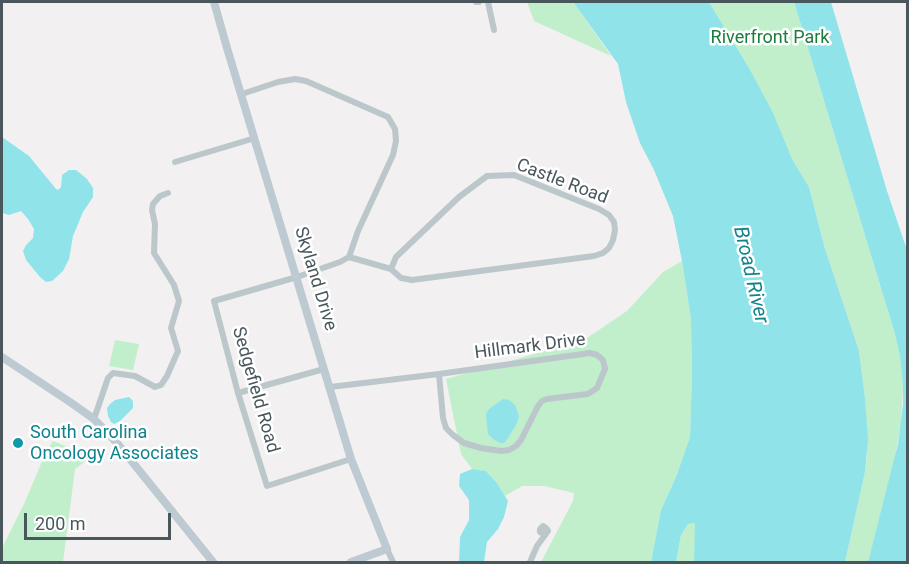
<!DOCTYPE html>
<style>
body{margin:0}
#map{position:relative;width:909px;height:564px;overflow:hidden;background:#f2f0f1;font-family:Roboto,sans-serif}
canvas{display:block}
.frame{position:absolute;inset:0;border:3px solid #49575d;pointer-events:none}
.scale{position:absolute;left:24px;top:513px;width:147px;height:27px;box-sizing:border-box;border:3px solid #49575d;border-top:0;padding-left:8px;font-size:18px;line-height:21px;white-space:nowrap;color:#49575d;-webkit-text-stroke:4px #fff;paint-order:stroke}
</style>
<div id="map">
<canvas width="909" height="564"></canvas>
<div class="frame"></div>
<div class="scale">200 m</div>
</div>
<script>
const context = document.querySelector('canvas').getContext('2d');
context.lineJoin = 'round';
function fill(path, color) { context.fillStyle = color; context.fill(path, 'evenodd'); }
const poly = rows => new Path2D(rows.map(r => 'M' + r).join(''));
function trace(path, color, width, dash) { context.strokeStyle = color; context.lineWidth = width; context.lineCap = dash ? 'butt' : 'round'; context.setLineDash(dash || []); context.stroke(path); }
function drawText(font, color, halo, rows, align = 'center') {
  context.font = font + ' Roboto,sans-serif'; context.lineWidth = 5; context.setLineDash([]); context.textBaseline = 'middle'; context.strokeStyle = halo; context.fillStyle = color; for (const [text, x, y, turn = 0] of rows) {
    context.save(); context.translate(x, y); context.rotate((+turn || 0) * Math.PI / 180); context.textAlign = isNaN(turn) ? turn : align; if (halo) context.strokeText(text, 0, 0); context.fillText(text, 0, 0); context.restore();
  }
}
const green = poly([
 [527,2,573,2,611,56,534,21],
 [709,2,794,2,895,334,900,356,903,386,901,421,894,464,868,562,845,562,865,472,867,455,865,398,859,351,825,249,809,187,792,159,749,68],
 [682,261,691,319,692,376,690,437,676,477,661,510,651,562,541,562,573,501,574,493,544,486,522,486,505,496,497,483,486,471,472,469,461,454,446,379,584,340,627,311,663,272],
 [115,340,139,344,133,370,109,366],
 [53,441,77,451,80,446,90,458,75,469,63,562,5,562,2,560,2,548,24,504,46,452],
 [696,523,694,562,676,562,681,535,688,524]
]);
const water = poly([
 [573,2,709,2,749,68,773,113,792,159,809,187,825,249,859,351,865,398,868,440,865,472,845,562,694,562,695,523,688,524,681,535,676,562,651,562,661,510,676,477,690,437,692,376,691,319,682,261,673,216,654,170,640,143,626,102,618,64],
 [794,2,831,2,887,191,907,250,907,562,868,562,898,444,903,404,903,386,900,356,895,334],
 [2,137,29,156,56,189,58,190,61,187,62,175,69,170,76,170,87,179,93,188,93,197,83,212,73,236,69,259,63,271,52,281,46,282,40,277,26,260,23,251,26,245,33,238,34,229,28,219,21,211,9,215,2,213],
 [129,397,133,401,133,408,119,422,114,424,111,422,108,416,107,408,110,404,115,400],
 [503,399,509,400,515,405,519,416,517,423,508,438,504,443,500,443,493,439,488,434,486,414,489,409],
 [472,469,486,471,497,483,508,501,504,517,498,529,487,542,484,562,459,562,460,537,469,520,469,500,459,486,460,474]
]);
const street = poly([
 [476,2,479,2],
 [488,2,494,30],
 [242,94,278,82,295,79,306,81,388,117,395,129,396,141,393,155,358,231,349,257],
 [175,162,255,138],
 [590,353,597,355,603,360,605,369,597,388,588,394,547,399,542,401,538,406,521,440,516,446,509,450,501,451,481,448,464,443,453,435,446,428,443,418,439,374,590,353],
 [330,387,439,374],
 [238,393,324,369],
 [94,419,108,378,113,373,135,376,155,387,161,385,167,376,178,351,171,328,179,301,174,285,154,253,155,224,152,210,153,204,160,196,168,193],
 [351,459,267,486,238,393,214,301,297,277,340,262,349,257,391,269,401,278,412,280,594,256,603,253,609,248,613,240,615,230,614,222,609,215,599,209,514,175,487,176,459,197,396,257,391,269],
 [387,549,393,562],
 [530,562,537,546,548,531,547,529,543,526,540,529,540,532,544,534]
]);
const secondary = poly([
 [214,2,227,48,351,459,387,549,351,562],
 [2,357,70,402,94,419,117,443,213,562]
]);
const markers = [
 [18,443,6,"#0f9aa8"]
];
const parkNames = [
 ["Riverfront Park",770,38]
];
const streetNames = [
 ["Castle Road",562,182,21],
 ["Skyland Drive",315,279,73],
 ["Hillmark Drive",530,347,-7],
 ["Sedgefield Road",255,390,74]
];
const cultureNames = [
 ["South Carolina",30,433],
 ["Oncology Associates",30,454]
];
const waterNames = [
 ["Broad River",750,275,77]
];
fill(green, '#c1eecb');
fill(water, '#90e4e9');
trace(street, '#bcc7cc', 6);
trace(secondary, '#bdcad1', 8);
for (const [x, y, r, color] of markers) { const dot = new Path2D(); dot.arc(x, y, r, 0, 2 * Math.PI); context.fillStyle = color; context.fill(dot); trace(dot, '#fff', 2); }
drawText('18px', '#1b7d3d', '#fff', parkNames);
drawText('18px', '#49575d', '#fff', streetNames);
drawText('18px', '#0d838f', '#fff', cultureNames, 'left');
drawText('italic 20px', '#128389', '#fff', waterNames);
</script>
